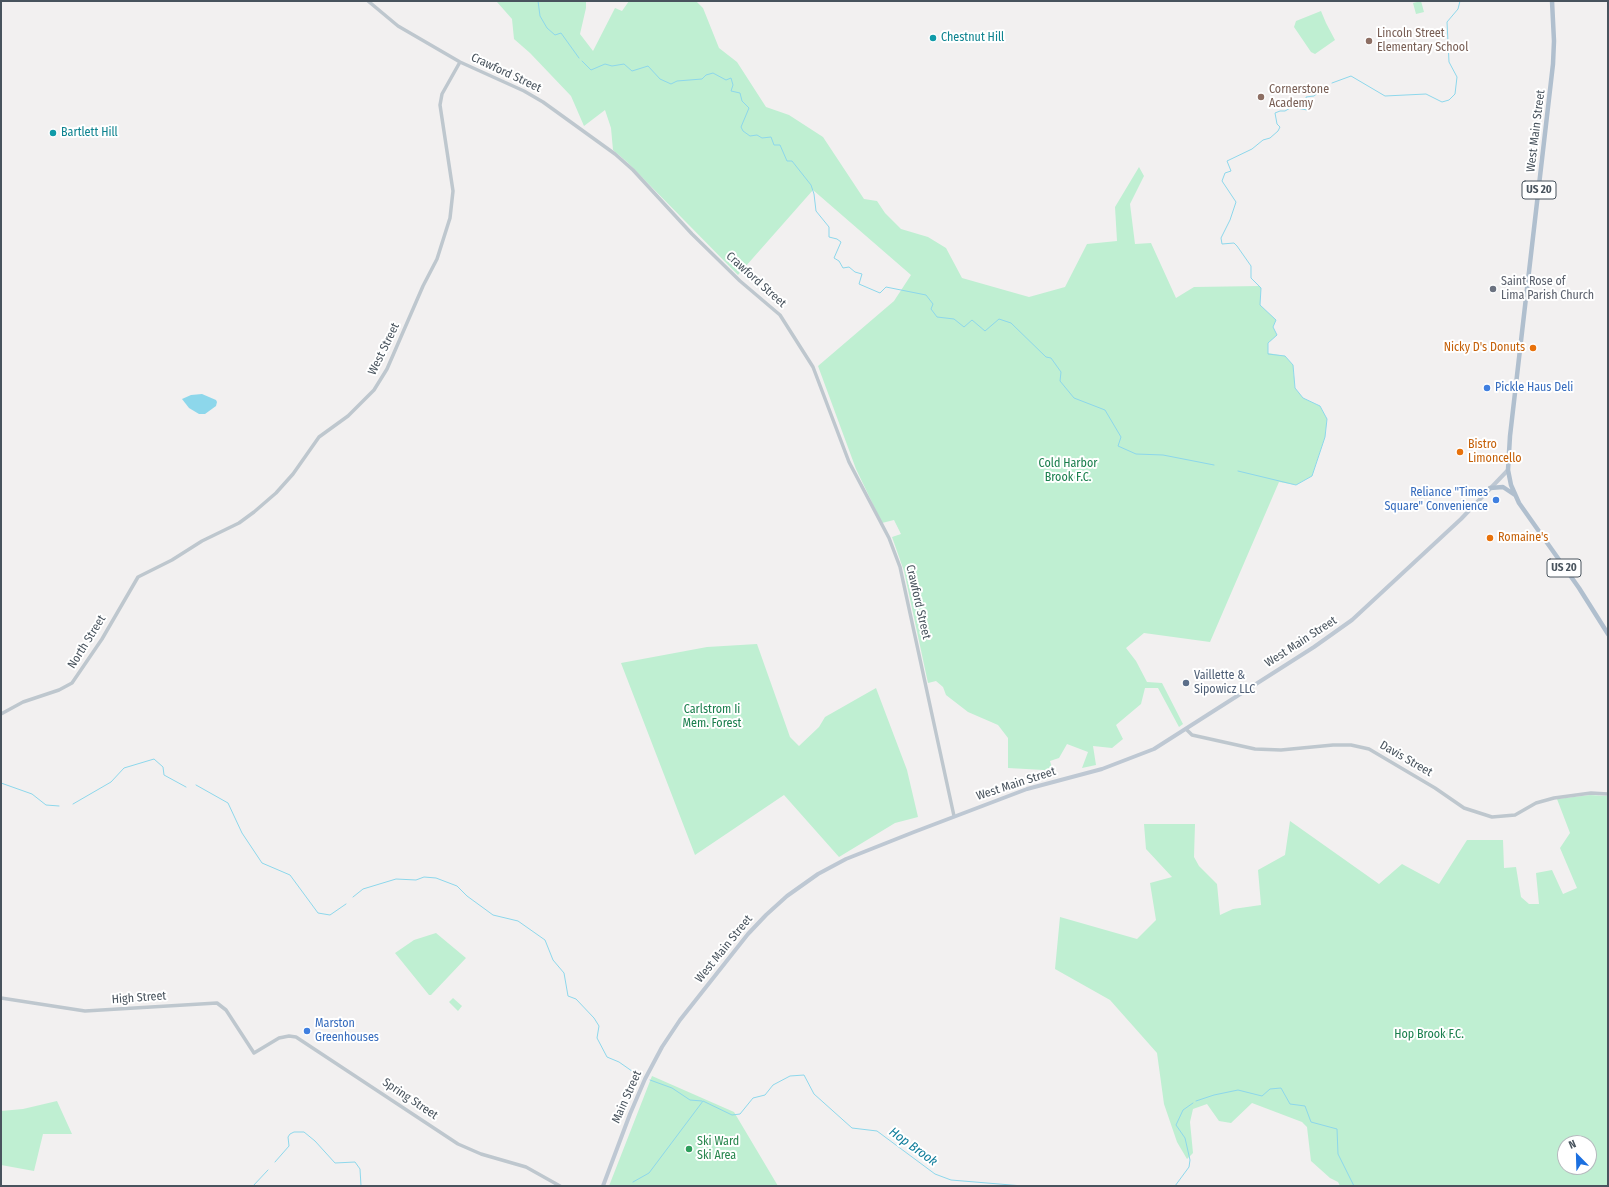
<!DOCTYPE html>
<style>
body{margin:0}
#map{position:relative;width:1609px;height:1187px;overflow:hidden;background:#f2f0f0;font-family:"Fira Sans Condensed",sans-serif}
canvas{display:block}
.frame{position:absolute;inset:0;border:2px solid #48535d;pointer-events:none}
.north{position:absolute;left:1557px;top:1135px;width:40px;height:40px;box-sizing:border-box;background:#fff;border:1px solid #b6babe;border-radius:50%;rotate:337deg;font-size:11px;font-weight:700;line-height:16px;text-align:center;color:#48535d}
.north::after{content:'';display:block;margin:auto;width:14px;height:18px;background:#1c70e0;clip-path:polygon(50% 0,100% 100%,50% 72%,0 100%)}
</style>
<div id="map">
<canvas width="1609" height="1187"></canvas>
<div class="frame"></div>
<div class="north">N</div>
</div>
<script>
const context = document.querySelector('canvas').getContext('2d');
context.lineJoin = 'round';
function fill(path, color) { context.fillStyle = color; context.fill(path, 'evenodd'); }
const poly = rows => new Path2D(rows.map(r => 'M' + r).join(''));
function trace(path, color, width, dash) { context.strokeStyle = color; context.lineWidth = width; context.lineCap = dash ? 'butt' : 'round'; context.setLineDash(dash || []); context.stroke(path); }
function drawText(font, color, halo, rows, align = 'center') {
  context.font = font + ' "Fira Sans Condensed",sans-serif'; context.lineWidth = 4; context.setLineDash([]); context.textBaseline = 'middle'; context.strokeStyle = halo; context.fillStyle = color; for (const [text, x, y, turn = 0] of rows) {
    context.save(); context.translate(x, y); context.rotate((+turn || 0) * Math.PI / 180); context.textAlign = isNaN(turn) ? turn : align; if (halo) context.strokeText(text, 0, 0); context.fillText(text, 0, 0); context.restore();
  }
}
const green = poly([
 [586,1,586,8,580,34,593,51,615,8,622,11,629,1,696,1,703,8,719,48,737,62,766,107,789,115,823,137,864,199,877,201,885,213,901,229,928,237,946,248,962,278,1029,297,1065,287,1087,244,1117,241,1115,207,1139,167,1144,176,1130,204,1135,244,1151,243,1176,298,1194,287,1259,286,1261,288,1260,305,1276,320,1273,327,1277,335,1268,343,1268,353,1285,356,1293,365,1295,388,1303,398,1320,406,1327,419,1325,437,1312,476,1296,485,1279,482,1210,642,1144,633,1126,648,1136,661,1147,682,1162,683,1183,724,1179,727,1158,688,1145,688,1141,704,1116,725,1123,739,1112,748,1093,746,1096,765,1082,768,1088,752,1067,744,1059,758,1050,761,1054,775,1046,777,1044,770,1008,768,1008,738,998,725,968,712,946,695,943,687,936,681,928,683,904,571,892,537,901,534,894,520,882,523,856,469,818,366,894,301,911,275,813,190,738,275,627,162,613,150,611,128,605,110,584,126,571,96,530,53,514,39,512,19,497,2],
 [1421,1,1424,12,1416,14,1413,3],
 [1321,11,1326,23,1335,40,1315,54,1311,52,1294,27,1296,21],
 [757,644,790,737,799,746,819,727,825,717,876,688,907,770,918,817,895,823,839,857,784,795,695,855,621,663,707,647],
 [1590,795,1608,796,1608,1186,1340,1186,1338,1182,1330,1178,1311,1161,1307,1127,1302,1122,1252,1103,1231,1123,1219,1121,1207,1104,1193,1109,1190,1122,1193,1153,1187,1159,1177,1142,1164,1104,1157,1053,1110,1000,1055,969,1060,917,1137,939,1156,920,1150,883,1172,877,1146,849,1144,824,1195,824,1194,857,1199,866,1217,884,1220,915,1233,909,1261,905,1258,870,1285,855,1290,821,1379,884,1402,864,1439,884,1467,840,1503,840,1504,868,1516,867,1521,897,1529,904,1539,904,1536,873,1552,870,1563,894,1577,888,1560,848,1570,833,1557,799],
 [1565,1143,1589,1143,1589,1167,1565,1167],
 [436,933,466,958,431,995,429,995,395,953,414,940],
 [453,998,462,1006,458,1011,449,1002],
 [652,1076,734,1112,778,1186,609,1186],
 [57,1101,72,1134,43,1134,34,1171,1,1165,1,1111,23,1109]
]);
const water = poly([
 [202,394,216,400,217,402,216,406,205,414,199,414,189,408,182,399,191,395]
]);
const stream = poly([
 [538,1,540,16,547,28,555,35,561,33,579,58],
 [582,61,591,70,605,64,612,66,624,64,632,71,648,66,660,79,671,84,677,81,702,79,706,75,713,73,726,80,731,78,733,85,731,91,740,93,742,101,749,108,741,127,743,131,750,136,757,135,762,138,771,137,774,145,780,145,787,161,792,161,811,185,814,194,816,211,829,227,829,237,837,239,841,242,834,258,839,261,843,268,849,267,855,272,862,274,859,284,880,293,886,287,926,295,933,304,931,309,937,317,954,319,964,327,972,320,985,331,999,319,1011,323,1046,357,1051,358,1061,372,1060,381,1074,398,1105,410,1121,437,1118,446,1136,454,1163,455,1214,465],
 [1332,83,1351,76,1385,96,1426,94,1442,102,1449,100,1455,94,1457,77,1449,62,1447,22,1458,9,1460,1],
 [1238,471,1296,485,1312,476,1325,437,1327,419,1320,406,1303,398,1295,388,1293,365,1285,356,1268,354,1268,343,1277,335,1273,327,1276,320,1260,305,1261,288,1251,278,1251,266,1237,246,1234,243,1222,244,1221,238,1230,220,1236,202,1222,181,1225,173,1231,171,1227,161,1252,149,1263,140,1270,138,1278,131,1280,127,1277,124,1275,113,1280,111,1285,111,1292,107,1307,110,1306,97,1314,96,1324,88],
 [1,783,32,794,46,805,59,806],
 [196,785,228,803,242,833,262,863,290,875,318,913,330,915,346,904],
 [73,804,111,782,124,768,154,759,163,767,164,775,186,787],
 [353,897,363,889,396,879,416,880,424,877,436,878,457,886,467,896,493,915,518,921,545,940,553,960,564,973,568,996,576,999,594,1018,599,1026,597,1038,607,1057,619,1062,639,1076],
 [650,1080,672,1088,690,1100,702,1101],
 [1196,1101,1214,1095,1238,1090,1262,1096,1270,1089,1281,1088,1290,1104,1305,1106,1311,1122,1337,1129,1338,1154,1354,1186],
 [275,1162,289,1146,288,1137,290,1134,294,1132,304,1132,315,1141,335,1163,355,1162,360,1169,361,1186],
 [633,1182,649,1173,703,1101,732,1115,740,1114,753,1098,765,1095,773,1085,790,1076,804,1075,814,1094,852,1128,877,1131,935,1174,951,1180,1023,1186],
 [253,1186,268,1170],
 [1175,1186,1189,1167,1190,1160,1185,1138,1176,1125,1183,1110,1193,1103]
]);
const tertiary = poly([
 [368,1,398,26,460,62,524,91,543,102,615,154,633,170,692,234,740,281,780,315,813,367,849,462,889,538,900,567,954,816],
 [1,714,23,702,59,690,72,683,102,639,138,577,172,560,202,541,239,523,254,512,276,493,293,474,319,437,348,416,374,390,387,369,423,286,437,259,450,218,453,191,440,105,442,94,460,62],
 [1186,729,1192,735,1255,749,1281,750,1333,745,1351,745,1369,749,1435,788,1464,808,1492,817,1515,815,1536,803,1554,798,1591,793,1608,794],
 [1,998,85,1011,217,1003,226,1010,254,1053,279,1038,289,1036,296,1037,458,1144,481,1154,526,1167,560,1186]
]);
const secondary = poly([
 [603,1186,630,1114,645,1079,662,1047,680,1020,748,934,766,915,787,896,818,874,846,859,914,832,1027,789,1102,769,1154,749,1314,647,1352,620,1461,519,1508,470]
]);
const primary = poly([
 [1552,1,1554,41,1553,64,1510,436,1508,470,1511,485,1519,503,1579,588,1608,634],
 [1490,488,1503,487,1515,495]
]);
const markers = [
 [933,38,4,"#0f9aa8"],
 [1369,41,4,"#8d6e63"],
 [1261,97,4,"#8d6e63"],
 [53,133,4,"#0f9aa8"],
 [1493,289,4,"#6b7280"],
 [1533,348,4,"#e8710a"],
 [1487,388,4,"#3f7fe0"],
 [1460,452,4,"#e8710a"],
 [1496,500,4,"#3f7fe0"],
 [1490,538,4,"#e8710a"],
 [1186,683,4,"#5c6f8a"],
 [307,1031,4,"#3f7fe0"],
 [689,1149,4,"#2e9e5b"]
];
const shields = [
 [1539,190,34],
 [1564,568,34]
];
const shieldNames = [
 ["US 20",1539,190],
 ["US 20",1564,568]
];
const educationNames = [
 ["Lincoln Street",1377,34],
 ["Elementary School",1377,48],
 ["Cornerstone",1269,90],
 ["Academy",1269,104]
];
const cultureNames = [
 ["Chestnut Hill",941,38],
 ["Bartlett Hill",61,133]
];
const streetNames = [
 ["Crawford Street",506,73,25],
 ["West Main Street",1536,131,-83],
 ["Crawford Street",756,280,42],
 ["West Street",384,349,-64],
 ["Crawford Street",918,602,77],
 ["North Street",87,642,-58],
 ["West Main Street",1301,642,-33],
 ["Davis Street",1406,759,30],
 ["West Main Street",1016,784,-18],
 ["West Main Street",724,949,-51],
 ["High Street",139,998,-4],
 ["Main Street",627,1097,-66],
 ["Spring Street",410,1099,34]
];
const worshipNames = [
 ["Saint Rose of",1501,282],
 ["Lima Parish Church",1501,296]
];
const foodNames = [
 ["Nicky D's Donuts",1525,348,"right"],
 ["Bistro",1468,445],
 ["Limoncello",1468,459],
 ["Romaine's",1498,538]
];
const shopNames = [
 ["Pickle Haus Deli",1495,388],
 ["Reliance \"Times",1488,493,"right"],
 ["Square\" Convenience",1488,507,"right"],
 ["Marston",315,1024],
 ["Greenhouses",315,1038]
];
const parkNames = [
 ["Cold Harbor",1068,464],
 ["Brook F.C.",1068,478],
 ["Carlstrom Ii",712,710],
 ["Mem. Forest",712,724],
 ["Hop Brook F.C.",1429,1035]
];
const serviceNames = [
 ["Vaillette &",1194,676],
 ["Sipowicz LLC",1194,690]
];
const leisureNames = [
 ["Ski Ward",697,1142],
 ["Ski Area",697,1156]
];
const waterNames = [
 ["Hop Brook",913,1147,36]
];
fill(green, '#bfefd2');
fill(water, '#8dd7eb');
trace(stream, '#8dd7eb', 1);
trace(tertiary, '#bec7ce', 3.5);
trace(secondary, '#bec8d3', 4);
trace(primary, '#b0bfce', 4.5);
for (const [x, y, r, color] of markers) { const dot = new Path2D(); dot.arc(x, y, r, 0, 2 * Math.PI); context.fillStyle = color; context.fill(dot); trace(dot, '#fff', 1.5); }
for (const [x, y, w] of shields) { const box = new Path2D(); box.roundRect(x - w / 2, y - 9, w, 18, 3); context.fillStyle = '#fff'; context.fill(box); trace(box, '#48535d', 1); }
drawText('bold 11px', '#48535d', null, shieldNames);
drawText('12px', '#785e54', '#fff', educationNames, 'left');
drawText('12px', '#0d838f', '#fff', cultureNames, 'left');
drawText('12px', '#48535d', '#fff', streetNames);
drawText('12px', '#5b616d', '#fff', worshipNames, 'left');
drawText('12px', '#c56008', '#fff', foodNames, 'left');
drawText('12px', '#366cbe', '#fff', shopNames, 'left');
drawText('12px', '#197e4c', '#fff', parkNames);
drawText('12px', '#4e5e75', '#fff', serviceNames, 'left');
drawText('12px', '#27864d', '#fff', leisureNames, 'left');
drawText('italic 13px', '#0e7c9a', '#fff', waterNames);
</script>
